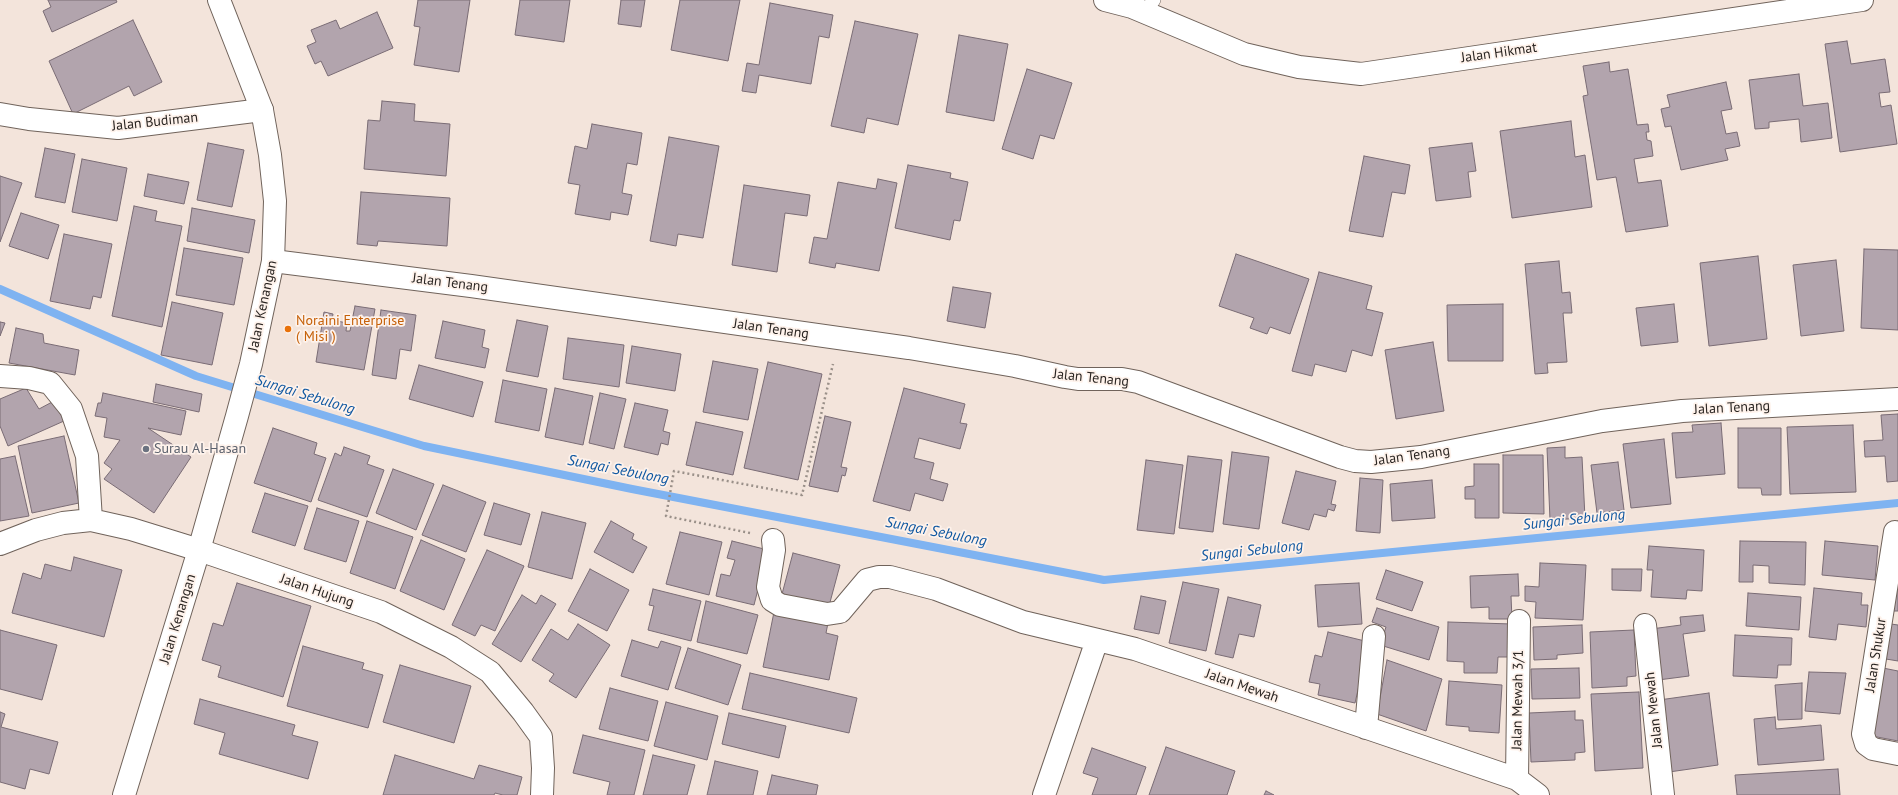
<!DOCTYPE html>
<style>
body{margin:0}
canvas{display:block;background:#f3e4db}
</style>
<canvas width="1898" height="795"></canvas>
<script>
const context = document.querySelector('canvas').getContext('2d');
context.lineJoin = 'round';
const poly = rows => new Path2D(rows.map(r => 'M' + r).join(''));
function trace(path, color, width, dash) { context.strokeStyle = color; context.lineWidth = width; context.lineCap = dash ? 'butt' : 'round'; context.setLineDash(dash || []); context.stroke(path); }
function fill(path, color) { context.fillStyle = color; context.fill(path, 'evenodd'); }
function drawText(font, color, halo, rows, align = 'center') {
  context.font = font + ' "PT Sans",sans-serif'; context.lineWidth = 3.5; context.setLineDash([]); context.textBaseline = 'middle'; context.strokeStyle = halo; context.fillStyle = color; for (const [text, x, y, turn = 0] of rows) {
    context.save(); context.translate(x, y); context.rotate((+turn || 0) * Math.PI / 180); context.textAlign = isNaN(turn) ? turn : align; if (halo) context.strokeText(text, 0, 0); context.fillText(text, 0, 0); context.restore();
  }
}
const stream = poly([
 [0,289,196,376,424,446,632,489,1104,580,1898,503]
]);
const building = poly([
 [48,0,116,0,117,2,52,32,43,11,51,7,48,0],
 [418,0,470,0,459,72,414,65,420,27,414,26,418,0],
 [520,0,570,0,564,42,515,35,520,0],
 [621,0,645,0,641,27,618,24,621,0],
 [680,0,740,0,728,61,671,50,680,0],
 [770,3,833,15,829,38,819,36,811,84,759,75,756,93,742,91,747,63,759,65,770,3],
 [377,12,393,48,328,76,321,61,315,64,307,46,316,42,311,30,336,20,340,29,377,12],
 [133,20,162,82,134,96,129,86,73,114,49,61,133,20],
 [855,21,918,34,898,125,867,118,864,133,831,126,855,21],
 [959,35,1008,44,994,121,946,112,959,35],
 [1847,41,1851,64,1885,59,1890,92,1879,93,1881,107,1891,105,1897,144,1840,152,1825,44,1847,41],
 [1609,62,1610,72,1628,69,1637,125,1648,124,1649,132,1646,132,1647,140,1651,141,1653,156,1634,159,1638,183,1661,180,1668,226,1626,232,1616,177,1597,180,1583,96,1588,95,1583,66,1609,62],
 [1027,69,1072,83,1054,139,1040,135,1033,159,1002,149,1027,69],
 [1799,74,1803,106,1828,103,1832,138,1801,142,1799,119,1769,122,1769,128,1755,129,1749,80,1799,74],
 [1726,82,1732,109,1721,111,1726,134,1737,132,1740,146,1725,149,1728,160,1681,170,1671,126,1665,127,1661,109,1670,107,1667,95,1726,82],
 [382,101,415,104,414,121,450,124,446,176,364,169,368,120,380,121,382,101],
 [1571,121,1575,157,1585,155,1592,207,1512,218,1500,131,1571,121],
 [592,124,642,133,637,165,627,163,622,193,632,195,628,215,611,212,610,220,575,214,580,185,568,183,575,146,587,149,592,124],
 [669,137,719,146,703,238,678,234,676,246,650,241,669,137],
 [208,143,244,150,232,207,197,200,208,143],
 [1472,143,1476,171,1468,172,1471,197,1436,201,1429,148,1472,143],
 [45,148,75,154,65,203,35,197,45,148],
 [1364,156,1410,165,1405,194,1392,192,1383,237,1349,231,1364,156],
 [82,159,127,168,117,221,72,212,82,159],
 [908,165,951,173,950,178,968,182,960,221,954,220,950,240,895,228,908,165],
 [148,174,189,182,184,204,144,196,148,174],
 [0,176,22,183,0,242,0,176],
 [878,179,897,183,879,271,836,263,835,268,809,263,814,237,827,239,838,182,876,189,878,179],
 [744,185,810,195,807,216,785,213,777,272,732,265,744,185],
 [361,192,450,198,447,246,378,241,377,246,357,244,361,192],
 [134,206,157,211,155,221,182,226,162,327,112,316,134,206],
 [192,208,255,220,249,253,187,241,192,208],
 [21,213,59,225,48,259,9,246,21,213],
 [64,234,112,244,101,298,93,296,90,309,50,301,64,234],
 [184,248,243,258,234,305,176,295,184,248],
 [1864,249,1898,250,1898,330,1861,328,1864,249],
 [1236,254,1309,279,1290,334,1270,327,1267,334,1250,328,1254,318,1219,306,1236,254],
 [1758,256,1767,339,1709,346,1700,263,1758,256],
 [1836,260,1844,331,1801,336,1793,265,1836,260],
 [1559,261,1562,293,1570,292,1572,313,1563,313,1567,362,1547,363,1548,373,1535,374,1525,264,1559,261],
 [1319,272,1372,286,1366,309,1383,313,1372,356,1352,350,1346,372,1315,364,1312,376,1292,371,1319,272],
 [953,287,991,293,985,328,947,321,953,287],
 [172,302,223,313,212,365,161,355,172,302],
 [1503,304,1503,361,1448,361,1447,305,1503,304],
 [1674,304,1678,342,1641,346,1636,308,1674,304],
 [355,306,375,309,364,370,316,362,324,312,333,314,332,320,347,323,346,331,350,331,355,306],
 [381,310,416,315,411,351,400,349,396,379,372,375,381,310],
 [517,320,548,326,538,377,506,371,517,320],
 [443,321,485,330,482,347,489,349,485,368,435,358,443,321],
 [0,322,5,323,0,336,0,322],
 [16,328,43,334,44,343,79,350,75,375,9,363,16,328],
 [568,338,624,345,619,387,563,379,568,338],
 [1433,342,1444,411,1396,419,1385,350,1433,342],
 [632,346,681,354,675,391,626,383,632,346],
 [713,361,758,369,748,420,703,412,713,361],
 [768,362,822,374,798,480,744,468,768,362],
 [419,365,483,382,473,417,409,399,419,365],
 [503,380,547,389,539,431,495,422,503,380],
 [156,384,202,394,199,412,153,402,156,384],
 [26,388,39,409,54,401,64,421,8,446,0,426,0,399,26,388],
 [555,388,593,396,583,445,545,437,555,388],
 [904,388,965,404,960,423,967,424,960,449,919,438,914,458,934,463,930,479,948,484,943,501,915,493,910,511,873,501,904,388],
 [103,393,186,411,181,435,148,428,191,457,154,513,104,479,112,469,104,463,120,440,104,437,107,418,95,416,98,403,101,403,103,393],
 [600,393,626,399,614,449,589,443,600,393],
 [635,403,668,410,663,431,670,433,668,445,661,443,658,455,624,447,635,403],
 [1898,414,1898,481,1887,482,1885,456,1865,457,1864,441,1883,440,1881,415,1898,414],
 [825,416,851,422,841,467,847,468,845,476,842,475,838,492,809,486,825,416],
 [696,422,743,432,733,475,686,465,696,422],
 [1721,423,1725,474,1676,478,1672,433,1693,432,1692,425,1721,423],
 [1853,425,1856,492,1790,494,1787,427,1853,425],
 [273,428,317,443,314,454,326,458,311,502,254,483,273,428],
 [1738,428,1781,428,1781,495,1762,495,1761,488,1738,488,1738,428],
 [64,436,79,503,32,513,18,446,64,436],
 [1664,439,1671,504,1631,508,1623,444,1664,439],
 [344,447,370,456,367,464,384,470,367,517,318,500,335,453,341,456,344,447],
 [1565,447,1565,458,1582,457,1585,518,1550,520,1547,448,1565,447],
 [1232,452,1269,457,1259,529,1223,524,1232,452],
 [1503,455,1543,455,1544,514,1503,513,1503,455],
 [15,456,29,516,0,521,0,459,15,456],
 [1188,456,1222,460,1213,532,1179,528,1188,456],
 [1146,460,1183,465,1174,534,1137,530,1146,460],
 [1618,462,1624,510,1597,513,1591,465,1618,462],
 [1474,464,1499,464,1499,518,1475,518,1475,499,1465,499,1465,487,1474,486,1474,464],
 [393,469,434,484,416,530,376,513,393,469],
 [1296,471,1336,481,1331,504,1336,505,1334,511,1328,509,1326,517,1314,514,1309,530,1282,523,1296,471],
 [1360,478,1383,480,1380,533,1356,531,1360,478],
 [1432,480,1435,518,1392,521,1390,484,1432,480],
 [443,485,486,502,466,552,422,535,443,485],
 [265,493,308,506,295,546,252,532,265,493],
 [494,503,530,514,521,545,484,535,494,503],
 [317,508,359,521,346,562,304,549,317,508],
 [542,512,586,523,572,579,528,567,542,512],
 [367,521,413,537,395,589,350,573,367,521],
 [611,521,634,534,632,539,647,547,633,573,594,552,611,521],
 [680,532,722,542,709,595,666,584,680,532],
 [421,540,465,559,444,610,400,591,421,540],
 [732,541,768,550,754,605,716,596,721,574,730,576,735,560,727,558,732,541],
 [1740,541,1806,542,1805,585,1769,583,1769,566,1753,565,1753,582,1739,582,1740,541],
 [1825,541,1878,546,1875,580,1822,575,1825,541],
 [1649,546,1704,550,1702,591,1687,590,1686,599,1651,597,1653,570,1647,570,1649,546],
 [487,550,524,566,495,631,481,625,475,636,452,625,487,550],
 [793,553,840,565,829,606,782,594,793,553],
 [74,557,122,570,104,637,12,613,23,573,41,579,45,564,71,571,74,557],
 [1540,563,1586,565,1583,620,1535,618,1536,602,1525,601,1525,586,1539,587,1540,563],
 [590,569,629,590,607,631,568,611,590,569],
 [1612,569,1642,569,1641,591,1612,590,1612,569],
 [1386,570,1423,582,1412,611,1376,599,1386,570],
 [1518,574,1519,596,1511,596,1512,619,1489,619,1489,607,1471,608,1470,576,1518,574],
 [1898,578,1898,611,1893,611,1898,578],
 [1183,582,1219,589,1206,651,1169,643,1183,582],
 [237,583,311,606,283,697,218,677,221,666,202,660,213,623,223,626,237,583],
 [1359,583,1362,624,1318,627,1315,585,1359,583],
 [1814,588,1862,593,1861,605,1868,605,1866,627,1838,624,1836,640,1809,637,1814,588],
 [653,589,701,601,691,641,648,630,654,606,649,605,653,589],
 [1748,593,1801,597,1799,630,1746,626,1748,593],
 [522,595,536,604,541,595,556,604,521,662,492,644,522,595],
 [1141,596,1166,601,1159,634,1134,629,1141,596],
 [1228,597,1261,605,1254,637,1239,634,1233,658,1215,654,1228,597],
 [706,601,758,615,747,654,697,642,706,601],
 [1377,608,1439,627,1429,660,1380,645,1386,627,1372,622,1377,608],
 [774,612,828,623,826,633,838,636,829,680,763,667,774,612],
 [1703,615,1705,631,1683,634,1689,676,1658,680,1651,629,1681,625,1680,617,1703,615],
 [1448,622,1512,624,1511,657,1498,657,1497,673,1464,673,1464,662,1447,661,1448,622],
 [578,624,610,645,576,698,549,681,554,674,532,660,551,629,568,640,578,624],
 [1891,624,1898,625,1898,661,1886,659,1891,624],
 [1582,625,1583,653,1557,655,1557,659,1534,660,1533,627,1582,625],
 [0,630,57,645,42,700,0,689,0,630],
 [1634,630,1636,676,1627,677,1627,686,1592,688,1590,632,1634,630],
 [1328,632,1369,642,1355,703,1318,695,1320,684,1309,682,1315,655,1322,657,1328,632],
 [1735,635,1792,638,1791,665,1778,665,1777,678,1733,676,1735,635],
 [632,640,658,648,661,641,681,647,668,690,621,676,632,640],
 [303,646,364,663,362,669,383,675,368,728,287,706,303,646],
 [688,648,741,665,728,705,675,688,688,648],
 [1387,660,1442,679,1426,731,1377,714,1387,660],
 [400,665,471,686,454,743,383,722,400,665],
 [1579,668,1580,698,1532,699,1531,669,1579,668],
 [1883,668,1898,671,1898,741,1872,736,1883,668],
 [1809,672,1846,673,1840,714,1805,711,1809,672],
 [750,673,857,698,849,733,742,709,750,673],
 [1449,681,1502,685,1499,733,1469,731,1469,727,1446,725,1449,681],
 [1802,683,1802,719,1778,720,1775,685,1802,683],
 [610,688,658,701,648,741,599,729,610,688],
 [1639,692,1643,768,1595,771,1591,694,1639,692],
 [1709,693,1718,765,1669,772,1659,700,1709,693],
 [200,699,295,725,292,735,318,742,308,779,219,754,225,733,194,724,200,699],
 [666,702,718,716,707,760,654,746,666,702],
 [1575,711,1575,720,1583,720,1585,752,1575,753,1575,760,1531,762,1529,713,1575,711],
 [0,712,5,714,1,727,58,742,49,774,30,769,25,789,0,782,0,712],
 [729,713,786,726,779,758,722,744,729,713],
 [1775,717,1776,729,1821,725,1824,760,1758,765,1754,719,1775,717],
 [583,735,645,750,634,795,607,795,610,782,573,773,583,735],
 [1166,747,1235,771,1227,795,1149,795,1166,747],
 [1092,748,1146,767,1136,795,1092,795,1098,778,1083,773,1092,748],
 [395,755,474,779,479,765,522,777,517,795,503,795,495,793,494,795,383,795,395,755],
 [653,755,695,765,687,795,643,795,653,755],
 [715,761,758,771,753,795,707,795,715,761],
 [1838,769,1840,795,1737,795,1735,775,1838,769],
 [772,775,818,785,816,795,767,795,772,775],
 [1266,791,1274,795,1264,795,1266,791]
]);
const path = poly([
 [750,533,666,516,674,471,802,495,833,364]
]);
const service = poly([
 [1144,12,1154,0]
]);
const minor = poly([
 [1105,0,1132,7,1244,54,1299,67,1361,74,1862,0],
 [0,114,29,119,118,128,262,110],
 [273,261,471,286,909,348,1015,366,1065,377,1078,379,1122,379,1138,382,1340,457,1355,461,1371,462,1421,457,1602,421,1682,411,1898,399],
 [0,376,29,378,50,383,71,409,87,456,91,520],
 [1895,532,1863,734,1866,744,1873,749,1898,754],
 [773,540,774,550,768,587,772,600,780,605,827,614,840,612,867,580,879,577,890,577,936,589,1023,622,1135,649,1517,779,1538,795],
 [0,544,36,530,63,523,91,520,131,529,199,550,381,612,451,647,490,672,523,712,541,737,543,768,542,795],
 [1645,625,1663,795],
 [1366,728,1374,636],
 [1517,779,1519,621],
 [1044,795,1097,640]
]);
const tertiary = poly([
 [124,795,199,550,237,416,251,364,273,261,275,201,270,155,262,110,219,0]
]);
const markers = [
 [288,329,4,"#e8710a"],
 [146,449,4,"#6b7280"]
];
const streetNames = [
 ["Jalan Hikmat",1499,53,-8],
 ["Jalan Budiman",155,122,-6],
 ["Jalan Tenang",450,283,7],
 ["Jalan Kenangan",263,306,-78],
 ["Jalan Tenang",771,329,8],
 ["Jalan Tenang",1091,378,6],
 ["Jalan Tenang",1732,408,-3],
 ["Jalan Tenang",1412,456,-8],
 ["Jalan Hujung",317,591,19],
 ["Jalan Kenangan",178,619,-73],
 ["Jalan Shukur",1876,655,-81],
 ["Jalan Mewah",1242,686,19],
 ["Jalan Mewah 3/1",1518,700,-89],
 ["Jalan Mewah",1654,710,-96]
];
const foodNames = [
 ["Noraini Enterprise",296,321],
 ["( Misi )",296,337]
];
const worshipNames = [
 ["Surau Al-Hasan",154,449]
];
const waterNames = [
 ["Sungai Sebulong",305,395,17],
 ["Sungai Sebulong",618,470,11],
 ["Sungai Sebulong",1574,520,-6],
 ["Sungai Sebulong",936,532,11],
 ["Sungai Sebulong",1252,551,-6]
];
trace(stream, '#7fb3f1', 8);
fill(building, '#b2a4ad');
trace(building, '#7a6c75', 1);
trace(service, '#70635b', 14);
trace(minor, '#70635b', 24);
trace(tertiary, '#70635b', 24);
trace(path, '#9a9089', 2.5, [2, 3]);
trace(service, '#fff', 13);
trace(minor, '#fff', 22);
trace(tertiary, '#fff', 22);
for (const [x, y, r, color] of markers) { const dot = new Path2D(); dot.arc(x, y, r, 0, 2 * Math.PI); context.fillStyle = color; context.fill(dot); trace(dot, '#fef2eb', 1.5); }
drawText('14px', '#2a2522', '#fef2eb', streetNames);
drawText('14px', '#c56008', '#fef2eb', foodNames, 'left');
drawText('14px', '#5b616d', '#fef2eb', worshipNames, 'left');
drawText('italic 15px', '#1058a1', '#fef2eb', waterNames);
</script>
